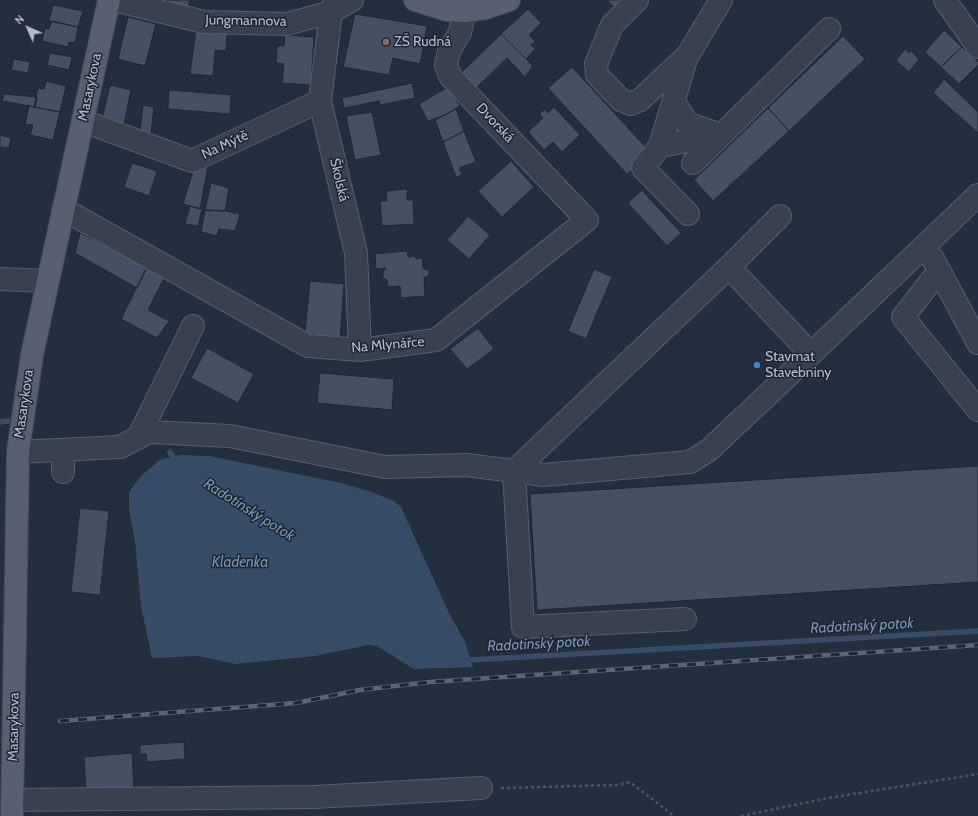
<!DOCTYPE html>
<meta charset="utf-8">
<style>
body{margin:0}
#map{position:relative;width:978px;height:816px;overflow:hidden;background:#242f3e;font-family:Cabin,sans-serif}
canvas{display:block}
.north{position:absolute;left:8px;top:8px;width:40px;height:40px;-webkit-text-stroke:3px #1d2633;paint-order:stroke;rotate:315deg;font-size:11px;font-weight:700;line-height:16px;text-align:center;color:#b4bcc9}
.north::after{content:'';display:block;margin:auto;width:14px;height:18px;background:#b4bcc9;clip-path:polygon(50% 0,100% 100%,50% 72%,0 100%)}
</style>
<div id="map">
<canvas width="978" height="816"></canvas>
<div class="north">N</div>
</div>
<script>
const context = document.querySelector('canvas').getContext('2d');
context.lineJoin = 'round';
function fill(path, color) { context.fillStyle = color; context.fill(path, 'evenodd'); }
const poly = rows => new Path2D(rows.map(r => 'M' + r).join(''));
function trace(path, color, width, dash) { context.strokeStyle = color; context.lineWidth = width; context.lineCap = dash ? 'butt' : 'round'; context.setLineDash(dash || []); context.stroke(path); }
function drawText(font, color, halo, rows, align = 'center') {
  context.font = font + ' Cabin,sans-serif'; context.lineWidth = 3; context.setLineDash([]); context.textBaseline = 'middle'; context.strokeStyle = halo; context.fillStyle = color; for (const [text, x, y, turn = 0] of rows) {
    context.save(); context.translate(x, y); context.rotate((+turn || 0) * Math.PI / 180); context.textAlign = isNaN(turn) ? turn : align; if (halo) context.strokeText(text, 0, 0); context.fillText(text, 0, 0); context.restore();
  }
}
const water = poly([
 [180,455,209,456,341,483,369,491,394,501,401,507,449,613,465,642,473,667,414,669,377,646,368,645,315,656,235,664,199,656,152,658,141,606,135,542,129,509,129,492,142,475,160,460]
]);
const stream = poly([
 [0,422,8,421],
 [170,452,176,462],
 [464,656,470,660,978,631]
]);
const building = poly([
 [168,0,190,0,188,8,167,3,168,0],
 [607,0,625,0,616,9,607,0],
 [53,5,83,11,78,27,49,21,53,5],
 [528,9,541,23,529,35,535,41,531,45,535,49,526,59,501,34,528,9],
 [355,14,427,26,420,64,393,58,389,75,343,67,355,14],
 [128,17,156,24,145,66,118,59,128,17],
 [52,21,78,27,75,43,69,42,68,47,42,41,45,28,49,29,52,21],
 [196,29,227,33,226,51,215,50,213,76,190,74,196,29],
 [944,30,962,47,941,67,925,52,944,30],
 [501,34,533,66,525,77,507,58,476,88,462,72,501,34],
 [285,35,314,37,311,85,282,83,284,64,276,63,277,46,284,46,285,35],
 [843,36,865,59,789,131,768,108,843,36],
 [962,47,978,62,978,65,959,84,941,67,962,47],
 [905,49,909,53,911,51,919,59,909,72,896,61,905,49],
 [50,53,72,57,69,70,47,65,50,53],
 [14,59,30,62,28,73,11,70,14,59],
 [572,67,651,153,627,174,548,88,572,67],
 [944,79,978,112,978,133,933,93,944,79],
 [46,81,66,86,60,112,34,107,38,88,44,89,46,81],
 [412,83,415,98,380,105,379,101,344,108,342,98,412,83],
 [110,85,131,90,124,124,102,119,110,85],
 [448,87,460,106,445,115,428,121,419,104,448,87],
 [169,90,231,95,230,114,168,109,169,90],
 [4,94,37,97,35,107,2,101,4,94],
 [143,105,154,107,151,134,140,131,143,105],
 [29,106,60,112,53,140,30,135,33,125,25,124,29,106],
 [554,107,580,135,562,152,553,142,544,150,528,132,543,118,539,114,545,109,548,113,554,107],
 [768,108,789,131,713,201,694,180,768,108],
 [456,109,464,131,443,142,435,120,456,109],
 [372,112,381,155,355,160,346,116,372,112],
 [464,131,476,162,459,168,462,175,456,177,443,142,464,131],
 [0,135,11,138,9,148,0,147,0,135],
 [511,161,534,187,502,217,478,191,511,161],
 [132,163,157,171,149,196,124,187,132,163],
 [208,166,200,209,183,204,193,171,208,166],
 [211,183,229,188,225,211,205,210,211,183],
 [407,189,407,200,413,200,414,224,382,226,380,201,387,201,386,191,407,189],
 [642,190,681,233,667,246,628,203,642,190],
 [190,206,202,209,198,226,185,224,190,206],
 [205,210,225,211,240,214,235,231,219,229,217,236,201,232,205,210],
 [468,216,490,235,469,259,447,240,468,216],
 [80,233,147,267,137,288,75,253,80,233],
 [407,251,408,257,415,256,416,259,422,258,423,268,429,271,429,275,424,278,425,296,401,298,400,286,388,287,387,280,383,278,383,272,386,268,376,269,375,254,407,251],
 [147,267,165,276,148,310,169,321,157,338,121,319,147,267],
 [594,269,612,277,586,339,568,331,594,269],
 [310,281,344,284,340,339,305,333,310,281],
 [478,328,494,349,467,369,450,349,478,328],
 [207,348,254,374,238,403,191,378,207,348],
 [320,373,394,379,392,410,317,403,320,373],
 [978,466,978,582,537,610,530,494,978,466],
 [80,508,109,511,100,595,71,592,80,508],
 [184,742,185,759,147,762,146,754,140,754,140,745,184,742],
 [132,753,134,790,86,793,84,757,132,753]
]);
const path = poly([
 [501,788,618,785,630,782,674,816],
 [741,816,828,798,978,774]
]);
const minor = poly([
 [114,0,204,22,287,24,331,12,352,0],
 [336,0,331,12,320,101,356,253,360,350],
 [637,0,612,25,596,64,597,75,621,100,631,104,640,100,688,55,721,0],
 [945,0,978,47],
 [674,101,687,123,721,135,660,146,687,56],
 [83,121,192,161,320,101],
 [660,146,643,168,688,214],
 [693,163,829,29],
 [63,209,308,346,360,350,436,340,587,220,450,76,446,65,449,51,460,32,465,11],
 [933,259,978,343],
 [729,267,780,216],
 [939,271,903,317,978,410],
 [0,279,48,281],
 [811,354,978,195],
 [138,438,193,326],
 [18,452,120,447,149,432,230,436,385,467,466,465,514,471,543,475,690,462,709,450,811,354,729,267,514,471,523,627,685,619],
 [63,472,63,450],
 [13,800,314,797,481,788]
]);
const major = poly([
 [415,0,447,10,465,11,486,8,509,0],
 [12,816,18,452,32,355,109,0]
]);
const rail = poly([
 [60,721,296,703,360,690,430,682,978,645]
]);
const markers = [
 [386,42,4,"#8d6e63"],
 [757,365,4,"#3f7fe0"]
];
const streetNames = [
 ["Jungmannova",246,21,1],
 ["Masarykova",90,87,-78],
 ["Dvorská",495,123,47],
 ["Na Mýtě",225,145,-25],
 ["Školská",339,180,77],
 ["Na Mlynářce",388,345,-5],
 ["Masarykova",24,404,-82],
 ["Masarykova",14,727,-89]
];
const poiNames = [
 ["ZŠ Rudná",394,42],
 ["Stavmat",765,357],
 ["Stavebniny",765,373]
];
const waterNames = [
 ["Radotínský potok",249,510,32],
 ["Kladenka",240,563],
 ["Radotínský potok",862,626,-3],
 ["Radotínský potok",539,644,-3]
];
fill(water, '#394c67');
trace(stream, '#394c67', 5.5);
fill(building, '#455162');
trace(building, '#1f2835', 1);
trace(minor, '#565f6c', 24);
trace(major, '#414a57', 24);
trace(path, '#44595c', 2.5, [3, 3]);
trace(minor, '#38414e', 22);
trace(major, '#56606e', 22);
trace(rail, '#5a6575', 4.5);
trace(rail, '#1d2633', 3, [9]);
for (const [x, y, r, color] of markers) { const dot = new Path2D(); dot.arc(x, y, r, 0, 2 * Math.PI); context.fillStyle = color; context.fill(dot); trace(dot, '#1d2633', 1.5); }
drawText('14px', '#b4bcc9', '#1d2633', streetNames);
drawText('14px', '#b4bcc9', '#1d2633', poiNames, 'left');
drawText('italic 15px', '#7c92b1', '#1d2633', waterNames);
</script>
